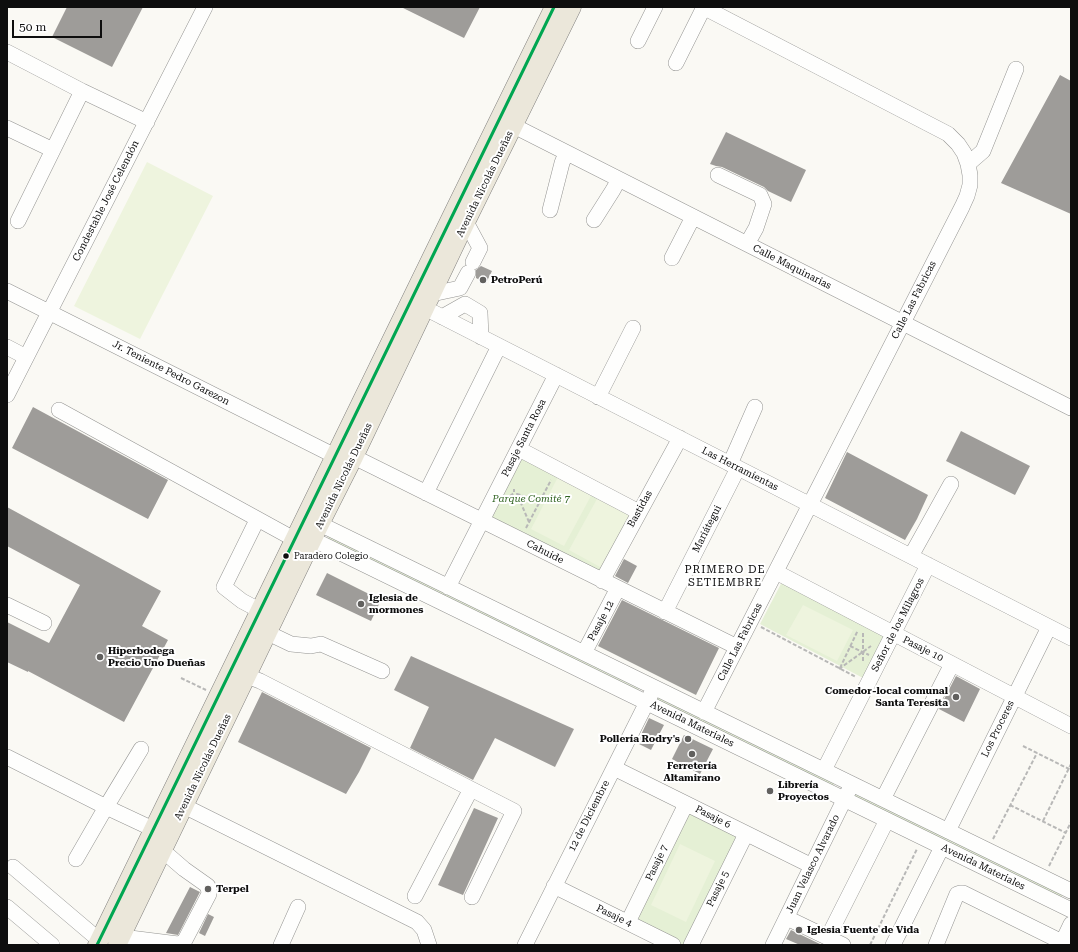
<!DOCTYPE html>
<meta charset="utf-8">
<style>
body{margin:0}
#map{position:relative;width:1078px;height:952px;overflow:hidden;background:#faf9f4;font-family:"Roboto Serif",serif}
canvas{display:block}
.frame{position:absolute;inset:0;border:8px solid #0e0e0e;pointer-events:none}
.scale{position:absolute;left:12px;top:20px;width:90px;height:18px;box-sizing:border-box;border:2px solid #0e0e0e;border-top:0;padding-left:5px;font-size:12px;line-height:14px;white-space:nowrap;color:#0e0e0e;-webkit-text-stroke:3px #fff;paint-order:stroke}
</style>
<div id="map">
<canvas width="1078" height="952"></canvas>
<div class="frame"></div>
<div class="scale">50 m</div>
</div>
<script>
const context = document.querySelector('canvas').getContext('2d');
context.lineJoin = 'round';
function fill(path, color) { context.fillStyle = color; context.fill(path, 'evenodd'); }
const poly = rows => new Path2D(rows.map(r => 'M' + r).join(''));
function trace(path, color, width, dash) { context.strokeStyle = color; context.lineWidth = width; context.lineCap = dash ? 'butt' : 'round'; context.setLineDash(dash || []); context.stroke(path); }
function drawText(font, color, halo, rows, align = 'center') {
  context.font = font + ' "Roboto Serif",serif'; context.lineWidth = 4; context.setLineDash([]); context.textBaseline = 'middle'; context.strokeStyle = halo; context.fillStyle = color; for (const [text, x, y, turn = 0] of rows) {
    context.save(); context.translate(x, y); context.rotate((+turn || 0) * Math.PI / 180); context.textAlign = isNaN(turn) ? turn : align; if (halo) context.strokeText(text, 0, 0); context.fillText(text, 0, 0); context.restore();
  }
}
const green = poly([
 [516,450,632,512,601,573,484,514],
 [329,536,639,689,634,697,326,544],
 [783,580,888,636,865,679,760,624],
 [658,697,835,781,831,793,653,707],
 [853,792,1063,893,1059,903,849,801],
 [687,808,741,835,689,945,679,945,630,921]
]);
const pitch = poly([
 [147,162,213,196,140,339,74,306],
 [558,477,592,494,564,546,531,529],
 [598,497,631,515,602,568,569,550],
 [803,605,853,630,837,661,786,635],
 [680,844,715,861,686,922,651,905]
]);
const building = poly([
 [67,7,143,7,112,67,52,37],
 [401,7,480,7,464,38],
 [1060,75,1071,81,1071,214,1001,183],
 [726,132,806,170,791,202,768,191,764,187,722,167,716,166,710,164],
 [481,266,492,271,486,283,476,278,476,270],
 [33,407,168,480,148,519,12,448],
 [961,431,1030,466,1015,495,946,461],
 [847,452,928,495,917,519,905,540,825,498],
 [7,507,161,591,142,626,168,640,124,722,28,671,28,672,7,662,7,622,49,643,80,585,7,546],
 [624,559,637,566,628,583,615,576],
 [327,573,381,600,371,621,316,595],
 [622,600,719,648,696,695,598,646],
 [411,656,574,729,555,767,495,738,473,780,410,748,429,707,394,690],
 [956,676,980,689,964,722,939,709],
 [262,692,371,748,359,772,346,794,238,742],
 [649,718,664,725,651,750,637,743],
 [684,735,713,749,700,774,672,759],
 [474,808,498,818,463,895,438,885],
 [190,887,200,892,178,935,166,933],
 [208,914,214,917,205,936,199,933],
 [791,930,822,945,800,945,786,939]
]);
const path = poly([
 [510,496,514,493,514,489],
 [529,522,517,494,540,501],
 [526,528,551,480],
 [761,627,856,677],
 [863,633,863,663],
 [850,646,869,655],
 [840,668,858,630],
 [839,669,871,646],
 [181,678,206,690],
 [1023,746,1071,770],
 [1010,805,1066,833],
 [1043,821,1071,764],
 [993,839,1037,753],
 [1049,866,1071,822],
 [870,945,917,849]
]);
const minor = poly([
 [703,7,948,134,958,144,964,153,968,164,970,175,970,185,967,196,962,207,704,712],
 [638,41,655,7],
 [7,52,82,91,147,122],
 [676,63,704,7],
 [514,126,1071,408],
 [7,128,53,150],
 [968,164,983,151,1016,69],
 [718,175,760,195,764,204,756,228,747,244],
 [550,210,562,163,566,153],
 [594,220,613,190,619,179],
 [18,221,82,91],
 [466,222,480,248,473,262],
 [672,258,693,217],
 [7,291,335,456,354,457,737,647],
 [432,294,460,288,468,273],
 [415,303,1071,638],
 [442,317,465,304,480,313,481,337],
 [7,347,26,357],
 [7,395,205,7],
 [598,397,633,328],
 [59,410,294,539],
 [519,449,639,512],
 [730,464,755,407],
 [426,493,499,346],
 [257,520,224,587,242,601,259,610],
 [320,524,1071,891],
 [312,539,1071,910],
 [911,556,951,484],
 [776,572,1071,726],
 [602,581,680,438],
 [448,587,556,375],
 [7,605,44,623],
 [665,612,738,468],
 [268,633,291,644,311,646,321,644,382,671],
 [584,653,618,588],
 [247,676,260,681,514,811,472,897],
 [7,757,106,807,141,749],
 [614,768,812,866],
 [824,770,928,565],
 [883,799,952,664],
 [184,806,417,922,424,930,429,945],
 [948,831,1049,627],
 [76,859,106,807,153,829],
 [13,867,99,940],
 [554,886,673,945],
 [415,896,471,789],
 [7,907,52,945],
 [787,918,843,945],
 [628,922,686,804],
 [122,937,178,944,184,942,209,894,208,886,184,869,162,850],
 [828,937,887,820],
 [281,945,298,907],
 [525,945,651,694],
 [691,945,746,834],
 [773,945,849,790],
 [893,945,942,847],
 [936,945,957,894,960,893,963,893,1062,942],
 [1061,945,1071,924]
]);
const major = poly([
 [97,945,456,207,554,7],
 [117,945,320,524,354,457,466,222,572,7]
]);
const bus1 = poly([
 [97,945,554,7]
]);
const markers = [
 [483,280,4,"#61605e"],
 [286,556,3.5,"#0e0e0e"],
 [361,604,4,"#61605e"],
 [100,657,4,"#61605e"],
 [956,697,4,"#61605e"],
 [688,739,4,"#61605e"],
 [692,754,4,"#61605e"],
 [770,791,4,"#61605e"],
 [208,889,4,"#61605e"],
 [799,930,4,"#61605e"]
];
const busNames = [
 ["Paradero Colegio",294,556]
];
const streetNames = [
 ["Avenida Nicolás Dueñas",485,184,-64],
 ["Condestable José Celendón",106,201,-63],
 ["Calle Maquinarias",792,267,27],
 ["Calle Las Fabricas",914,300,-63],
 ["Jr. Teniente Pedro Garezon",171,373,27],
 ["Pasaje Santa Rosa",524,438,-63],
 ["Las Herramientas",740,469,27],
 ["Avenida Nicolás Dueñas",344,476,-64],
 ["Bastidas",640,509,-61],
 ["Mariátegui",707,529,-63],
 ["Cahuide",545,552,27],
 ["Pasaje 12",601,621,-62],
 ["Señor de los Milagros",898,625,-63],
 ["Calle Las Fabricas",740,642,-63],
 ["Pasaje 10",923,649,27],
 ["Avenida Materiales",692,724,26],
 ["Los Proceres",998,729,-64],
 ["Avenida Nicolás Dueñas",203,767,-64],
 ["12 de Diciembre",589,816,-63],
 ["Pasaje 6",713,817,27],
 ["Pasaje 7",657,863,-64],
 ["Juan Velasco Alvarado",813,864,-64],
 ["Avenida Materiales",983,867,26],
 ["Pasaje 5",718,889,-64],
 ["Pasaje 4",614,916,26]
];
const poiNames = [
 ["PetroPerú",491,280],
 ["Iglesia de",369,598],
 ["mormones",369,610],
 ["Hiperbodega",108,651],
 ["Precio Uno Dueñas",108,663],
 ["Comedor-local comunal",948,691,"right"],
 ["Santa Teresita",948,703,"right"],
 ["Pollería Rodry's",680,739,"right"],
 ["Ferretería",692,766,"center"],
 ["Altamirano",692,778,"center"],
 ["Librería",778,785],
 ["Proyectos",778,797],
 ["Terpel",216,889],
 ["Iglesia Fuente de Vida",807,930]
];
const parkNames = [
 ["Parque Comité 7",531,499]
];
const neighbourhoodNames = [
 ["PRIMERO DE",725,570],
 ["SETIEMBRE",725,583]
];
fill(green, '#e5f0d5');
fill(pitch, '#eef4de');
fill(building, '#9e9c99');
trace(minor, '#949492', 16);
trace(major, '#82817f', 19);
trace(path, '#b8b8b7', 2, [4, 2]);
trace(minor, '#fefefd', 15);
trace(major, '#ebe7da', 18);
trace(bus1, '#00a651', 3);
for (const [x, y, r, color] of markers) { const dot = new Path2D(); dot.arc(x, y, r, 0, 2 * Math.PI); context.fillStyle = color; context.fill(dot); trace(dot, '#fff', 1.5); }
drawText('9px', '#0e0e0e', '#fff', busNames, 'left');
drawText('10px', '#0e0e0e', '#fff', streetNames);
drawText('bold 10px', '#0e0e0e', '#fff', poiNames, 'left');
drawText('italic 10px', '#306321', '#fff', parkNames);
context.letterSpacing = '1px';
drawText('11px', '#0e0e0e', '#fff', neighbourhoodNames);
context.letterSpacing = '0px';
</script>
